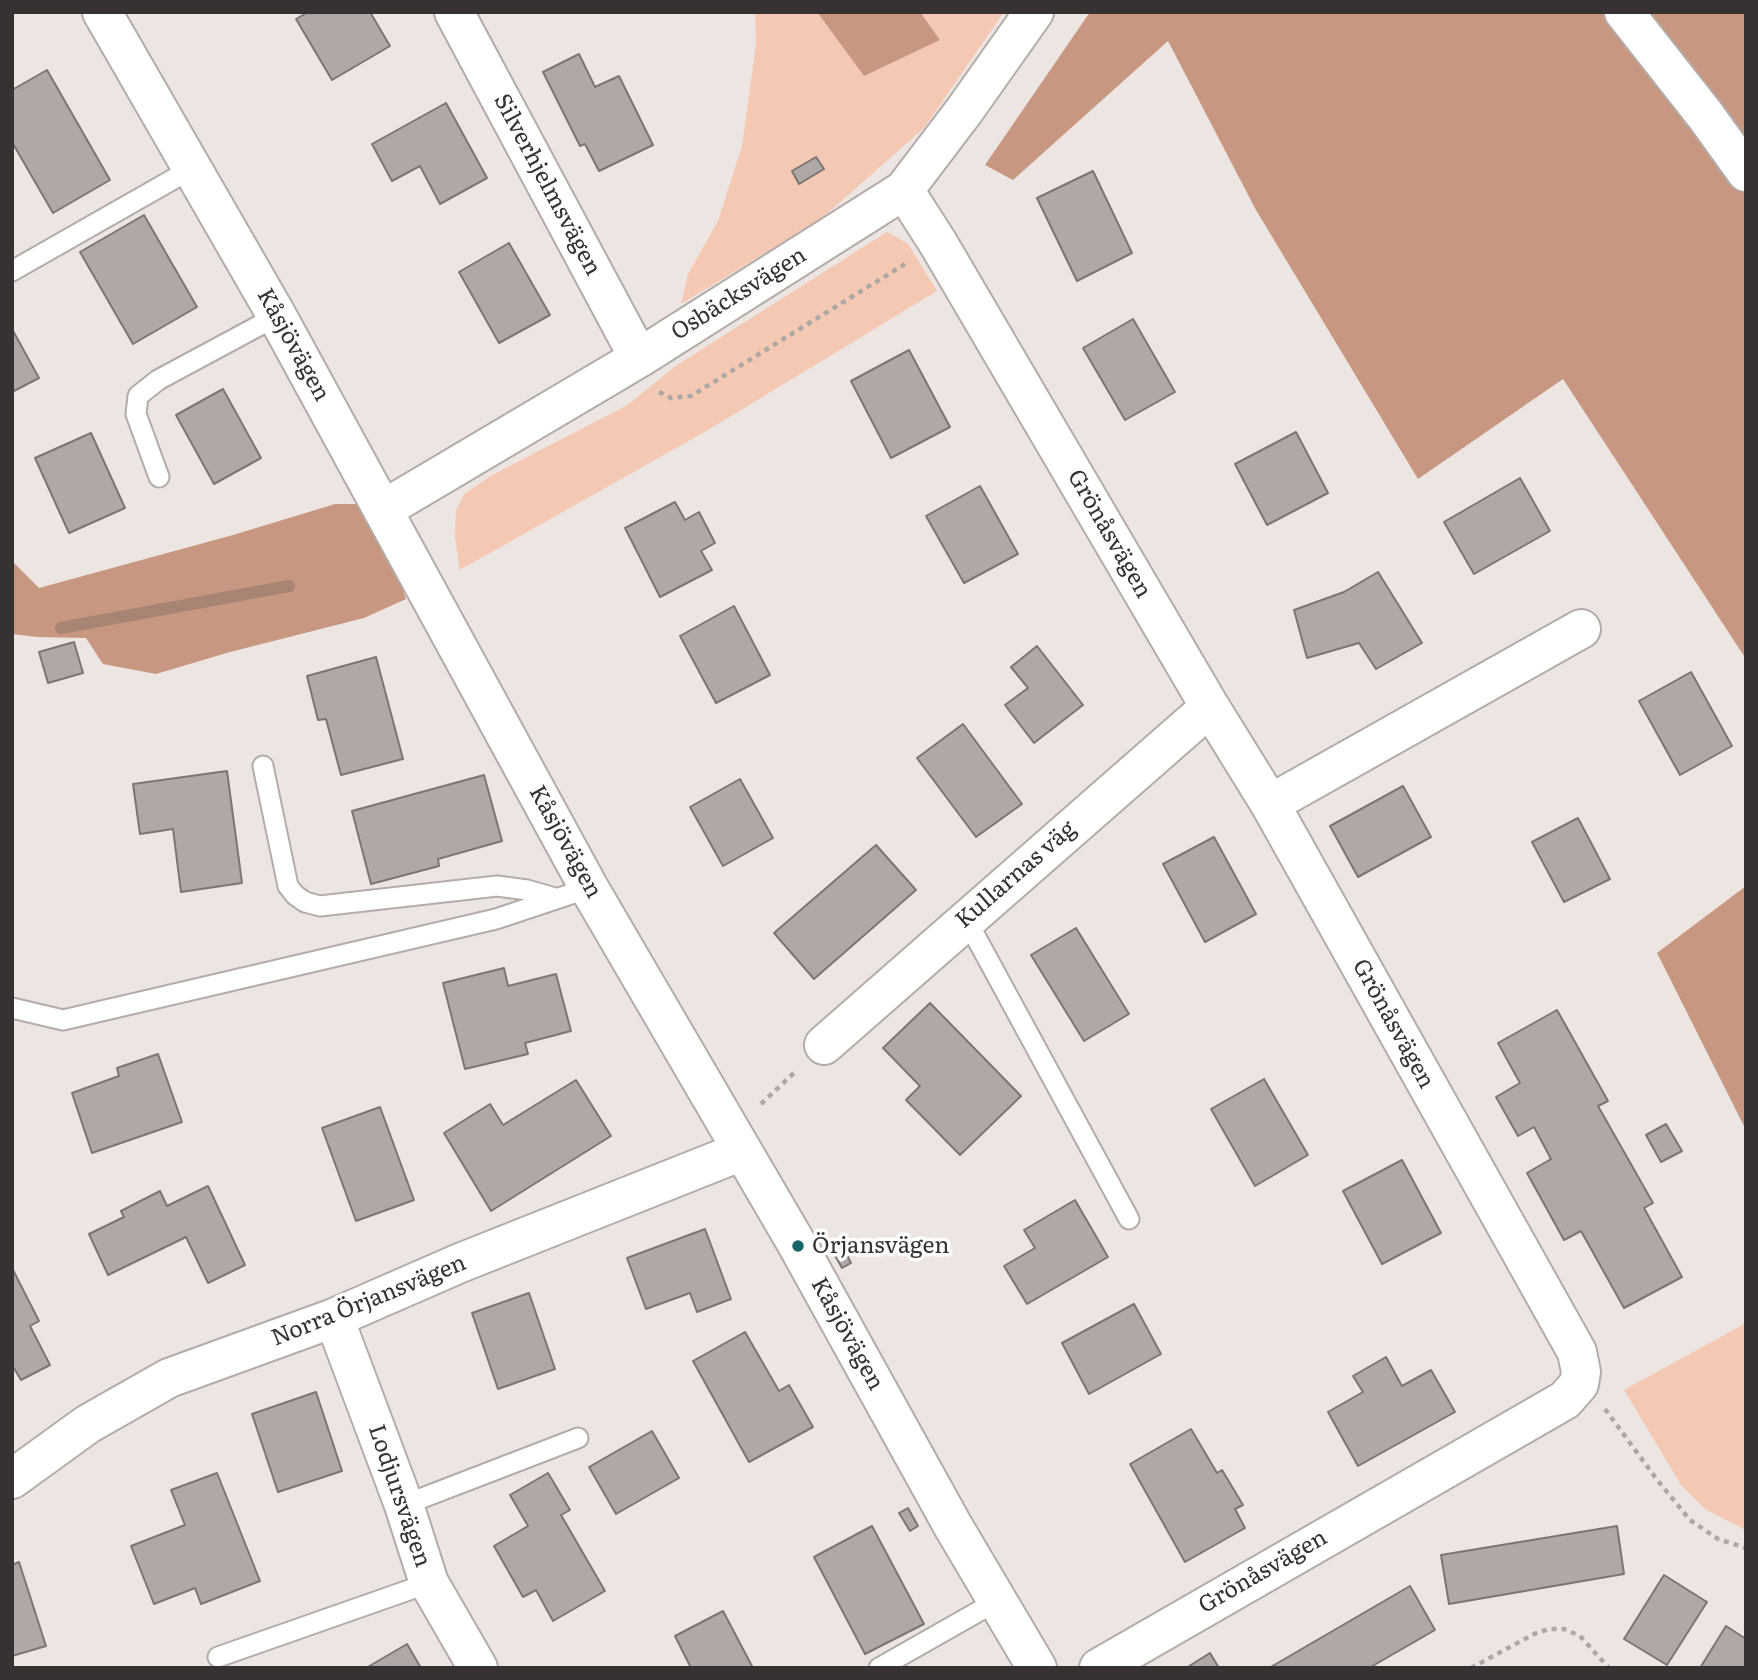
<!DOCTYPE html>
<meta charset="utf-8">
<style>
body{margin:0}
#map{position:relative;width:1758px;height:1680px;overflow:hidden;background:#ece5e2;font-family:Literata,serif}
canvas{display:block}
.frame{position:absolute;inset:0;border:14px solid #353231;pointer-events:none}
</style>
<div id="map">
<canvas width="1758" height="1680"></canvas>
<div class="frame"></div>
</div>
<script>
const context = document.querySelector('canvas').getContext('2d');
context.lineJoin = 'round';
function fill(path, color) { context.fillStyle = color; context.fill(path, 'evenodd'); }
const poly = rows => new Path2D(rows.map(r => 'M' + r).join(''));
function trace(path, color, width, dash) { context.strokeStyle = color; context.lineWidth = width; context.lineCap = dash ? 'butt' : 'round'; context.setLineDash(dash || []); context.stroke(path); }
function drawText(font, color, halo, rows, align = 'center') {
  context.font = font + ' Literata,serif'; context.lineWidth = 7; context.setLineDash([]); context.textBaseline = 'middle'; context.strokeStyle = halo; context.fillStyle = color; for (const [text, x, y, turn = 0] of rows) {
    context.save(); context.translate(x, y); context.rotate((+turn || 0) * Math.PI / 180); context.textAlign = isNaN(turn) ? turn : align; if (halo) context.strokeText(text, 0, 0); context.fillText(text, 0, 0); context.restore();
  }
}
const green = poly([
 [755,12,817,12,864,76,940,40,920,12,1004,12,924,128,821,219,681,304,688,274,718,221,742,146,756,45],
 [887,232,908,244,937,291,708,430,460,570,455,537,456,511,464,494,492,475,626,406,677,365],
 [1746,1323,1746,1530,1705,1509,1681,1485,1624,1390]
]);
const forest = poly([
 [817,12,920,12,940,40,864,76],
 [1090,12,1746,12,1746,659,1563,379,1418,479,1256,210,1168,41,1013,180,985,165],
 [335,504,360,504,393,562,406,599,364,618,230,652,156,674,103,664,86,638,38,637,12,634,12,561,39,588,233,535],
 [1746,886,1746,1130,1657,953]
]);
const stream = poly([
 [61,628,289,586]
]);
const building = poly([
 [308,12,370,12,390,46,332,80,296,19,308,12],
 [579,54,595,87,619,76,653,145,599,171,585,144,580,146,543,72,579,54],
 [47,70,110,180,53,213,12,142,12,90,47,70],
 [446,103,487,178,440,204,420,166,392,181,372,144,446,103],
 [816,157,824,169,799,184,792,171,816,157],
 [1093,171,1132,253,1077,281,1037,198,1093,171],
 [144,215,197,307,133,344,80,252,144,215],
 [509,243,550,315,499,343,459,272,509,243],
 [1133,319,1175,392,1125,420,1083,348,1133,319],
 [12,329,39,378,12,392,12,329],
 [909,350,950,427,891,458,851,381,909,350],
 [223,389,261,458,214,484,176,415,223,389],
 [1296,432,1328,493,1267,525,1235,464,1296,432],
 [91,433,125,508,69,533,35,458,91,433],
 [1520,478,1550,531,1474,574,1444,522,1520,478],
 [980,486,1018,554,964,583,926,516,980,486],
 [675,502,685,520,699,512,715,543,701,551,712,570,660,597,625,528,675,502],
 [1378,572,1422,643,1376,669,1359,643,1307,658,1294,610,1344,592,1378,572],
 [734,606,770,675,716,703,680,636,734,606],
 [74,642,83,673,48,683,39,652,74,642],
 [1037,646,1083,705,1034,743,1005,705,1028,688,1011,667,1037,646],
 [376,657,403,759,341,775,326,719,318,720,307,676,376,657],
 [1691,672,1732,746,1680,775,1639,701,1691,672],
 [963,724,1022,804,976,837,917,758,963,724],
 [227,771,242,883,181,892,173,829,140,834,133,784,227,771],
 [484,775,502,841,438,859,439,866,371,884,352,811,484,775],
 [740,779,773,838,723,866,690,807,740,779],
 [1403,786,1431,837,1358,877,1330,826,1403,786],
 [1578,818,1610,879,1564,902,1532,842,1578,818],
 [1214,837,1256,914,1205,942,1163,864,1214,837],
 [876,845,916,890,814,979,774,933,876,845],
 [1076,928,1129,1014,1084,1041,1031,955,1076,928],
 [504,968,508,986,556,974,571,1031,525,1043,528,1054,465,1069,443,983,504,968],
 [930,1003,1021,1096,960,1155,906,1100,920,1086,883,1048,930,1003],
 [1557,1010,1608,1101,1598,1106,1653,1203,1644,1208,1682,1277,1624,1308,1581,1231,1564,1240,1527,1173,1551,1159,1534,1127,1518,1136,1496,1097,1520,1083,1498,1043,1557,1010],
 [158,1054,182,1122,92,1153,72,1093,119,1076,117,1068,158,1054],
 [1264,1079,1308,1155,1255,1186,1211,1109,1264,1079],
 [576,1080,611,1136,491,1211,444,1133,490,1104,503,1125,576,1080],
 [380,1107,414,1200,356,1221,322,1128,380,1107],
 [1666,1124,1682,1151,1661,1162,1646,1135,1666,1124],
 [1402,1160,1441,1233,1382,1264,1343,1191,1402,1160],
 [208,1186,245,1265,208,1283,186,1237,108,1275,89,1234,124,1217,121,1211,160,1191,167,1206,208,1186],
 [1075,1200,1108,1257,1027,1304,1004,1266,1035,1248,1024,1230,1075,1200],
 [705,1229,731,1299,697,1312,690,1293,646,1309,627,1258,705,1229],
 [842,1245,851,1263,842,1268,832,1250,842,1245],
 [12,1268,39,1321,30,1326,50,1365,21,1380,12,1365,12,1268],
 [529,1293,555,1369,498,1389,472,1313,529,1293],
 [1134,1304,1161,1354,1089,1394,1062,1343,1134,1304],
 [745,1332,779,1391,789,1385,813,1427,749,1462,693,1361,745,1332],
 [1386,1357,1402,1386,1431,1370,1455,1412,1358,1466,1328,1412,1363,1392,1353,1376,1386,1357],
 [316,1392,342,1471,278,1492,252,1414,316,1392],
 [1191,1429,1217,1473,1222,1470,1243,1505,1235,1509,1245,1528,1185,1562,1130,1464,1191,1429],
 [652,1431,679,1478,616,1514,589,1467,652,1431],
 [217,1473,260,1581,201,1604,195,1588,154,1604,131,1546,185,1525,171,1490,217,1473],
 [548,1473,570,1510,561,1515,605,1591,553,1621,536,1590,523,1597,494,1546,528,1526,510,1495,548,1473],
 [908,1508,918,1526,910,1531,899,1513,908,1508],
 [872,1526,924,1624,865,1654,814,1557,872,1526],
 [1617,1526,1624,1574,1449,1604,1441,1555,1617,1526],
 [19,1562,46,1646,12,1656,12,1565,19,1562],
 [1664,1575,1707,1602,1667,1665,1624,1639,1664,1575],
 [1410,1586,1435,1630,1369,1668,1269,1668,1410,1586],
 [723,1611,753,1668,691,1668,675,1636,723,1611],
 [1726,1626,1746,1639,1746,1668,1700,1668,1726,1626],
 [407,1644,421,1668,366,1668,407,1644],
 [1210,1653,1219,1668,1186,1668,1210,1653]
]);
const path = poly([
 [659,392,671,398,691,396,905,264],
 [761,1104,797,1070],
 [1605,1409,1658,1481,1690,1520,1718,1539,1746,1548],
 [1471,1668,1534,1634,1549,1629,1564,1629,1580,1636,1609,1668]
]);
const lane = poly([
 [12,271,193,168],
 [159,477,136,414,138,396,158,380,277,316],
 [263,766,288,886,295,895,305,902,320,906,497,886,527,890,555,898],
 [966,919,1129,1219],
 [12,1008,63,1020,496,919,589,888],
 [404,1505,578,1438],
 [218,1657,429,1583],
 [879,1668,997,1601]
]);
const street = poly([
 [102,12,277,316,589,888,798,1246,953,1526,1037,1668],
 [454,12,639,358],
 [904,190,938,243,1210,707,1270,804,1577,1352,1581,1372,1579,1384,1565,1400,1099,1668],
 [384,509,639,358,904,190,964,111,1034,12],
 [1270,804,1581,629],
 [824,1045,1210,707],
 [334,1318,404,1505,429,1583,478,1668],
 [12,1479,88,1424,169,1378,334,1318,460,1263,742,1151]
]);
const secondary = poly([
 [1624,12,1705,115,1746,172]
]);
const markers = [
 [798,1246,7,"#156467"]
];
const streetNames = [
 ["Silverhjelmsvägen",547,185,62],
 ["Osbäcksvägen",739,294,-32],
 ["Kåsjövägen",293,345,61],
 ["Grönåsvägen",1109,534,60],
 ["Kåsjövägen",565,842,61],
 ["Kullarnas väg",1016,875,-41],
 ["Grönåsvägen",1393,1024,61],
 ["Norra Örjansvägen",369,1301,-22],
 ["Kåsjövägen",847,1334,61],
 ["Lodjursvägen",399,1496,71],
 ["Grönåsvägen",1263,1572,-30]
];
const poiNames = [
 ["Örjansvägen",812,1246]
];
fill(green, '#f5c8b4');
fill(forest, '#c89781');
trace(stream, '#a88474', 12);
fill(building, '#afa8a6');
trace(building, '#7c7673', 2);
trace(lane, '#b3aca9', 23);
trace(street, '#b3aca9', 42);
trace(secondary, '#b3aca9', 42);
trace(path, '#ada8a5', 4.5, [5, 5]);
trace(lane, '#fff', 19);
trace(street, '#fff', 38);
trace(secondary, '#fff', 38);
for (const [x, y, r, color] of markers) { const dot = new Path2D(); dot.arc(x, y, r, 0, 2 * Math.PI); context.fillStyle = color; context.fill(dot); trace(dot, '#fff', 2.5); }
drawText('23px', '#353231', '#fff', streetNames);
drawText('23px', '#353231', '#fff', poiNames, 'left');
</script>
